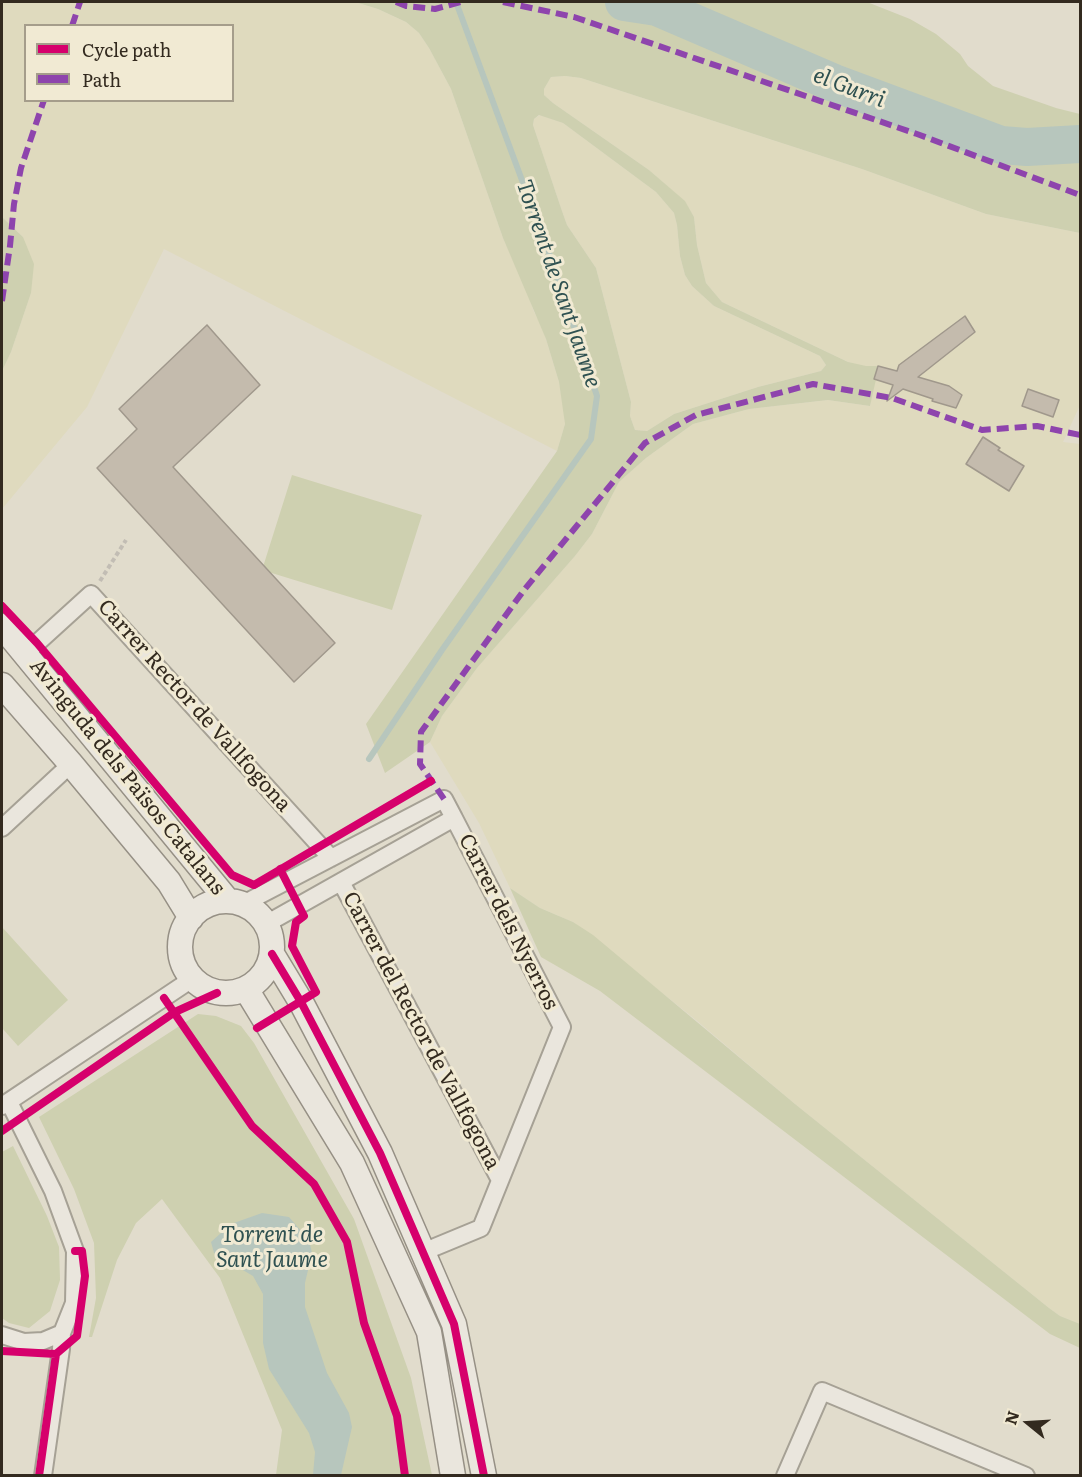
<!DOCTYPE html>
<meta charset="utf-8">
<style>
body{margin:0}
#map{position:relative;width:1082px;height:1477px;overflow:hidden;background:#e1dccc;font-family:Literata,serif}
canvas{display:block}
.frame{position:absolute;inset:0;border:3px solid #332a1f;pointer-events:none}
.legend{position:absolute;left:24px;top:24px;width:210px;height:78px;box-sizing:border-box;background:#f1ead3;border:2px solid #a59d8b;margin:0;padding:8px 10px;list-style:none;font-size:18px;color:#332a1f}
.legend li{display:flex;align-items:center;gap:12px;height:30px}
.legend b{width:30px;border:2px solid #a59d8b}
.north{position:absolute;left:998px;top:1393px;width:60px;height:60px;-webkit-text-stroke:4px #f1ead3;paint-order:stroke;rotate:288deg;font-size:16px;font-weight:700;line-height:24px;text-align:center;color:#332a1f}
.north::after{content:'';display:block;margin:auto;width:21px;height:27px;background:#332a1f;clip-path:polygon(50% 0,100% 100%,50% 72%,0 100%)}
</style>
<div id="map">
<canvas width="1082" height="1477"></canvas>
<div class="frame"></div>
<ul class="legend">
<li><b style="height:8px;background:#d6006c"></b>Cycle path</li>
<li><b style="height:8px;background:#8e44ad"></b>Path</li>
</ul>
<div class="north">N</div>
</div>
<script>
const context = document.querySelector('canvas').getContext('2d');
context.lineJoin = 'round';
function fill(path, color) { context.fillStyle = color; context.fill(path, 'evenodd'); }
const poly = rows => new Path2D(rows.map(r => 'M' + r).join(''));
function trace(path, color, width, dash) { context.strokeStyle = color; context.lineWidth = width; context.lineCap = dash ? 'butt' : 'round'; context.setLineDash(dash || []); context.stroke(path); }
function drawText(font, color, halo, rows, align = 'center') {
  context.font = font + ' Literata,serif'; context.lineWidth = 6; context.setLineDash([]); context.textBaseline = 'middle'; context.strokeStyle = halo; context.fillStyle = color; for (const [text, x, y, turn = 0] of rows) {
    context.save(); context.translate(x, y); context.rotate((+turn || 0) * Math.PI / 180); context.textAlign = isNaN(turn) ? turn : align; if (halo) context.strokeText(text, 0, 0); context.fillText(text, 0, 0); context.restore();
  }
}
const farmland = poly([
 [2,2,355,2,378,9,406,22,419,33,429,48,451,89,503,238,525,286,534,312,542,326,559,382,564,410,565,424,557,451,164,249,87,407,2,509,2,371,11,352,31,293,31,279,23,237,2,217],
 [26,26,232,26,232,100,26,100],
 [565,76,581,78,862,169,986,214,1080,233,1080,405,1063,442,1080,444,1080,1324,1060,1316,1049,1308,795,1104,696,1020,573,922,540,908,510,888,479,823,430,742,442,716,477,668,575,556,592,534,619,482,646,458,693,424,749,409,828,400,870,406,878,366,860,366,848,362,722,302,706,283,697,245,694,217,685,202,649,170,553,103,544,95,544,89,551,77],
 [540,115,563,123,656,192,674,213,677,225,680,256,685,275,692,286,714,306,820,356,826,365,821,371,758,387,674,414,647,431,635,430,630,416,631,402,596,268,567,225,562,211,533,125,534,119]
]);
const green = poly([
 [355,2,867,2,910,19,936,34,960,54,968,66,993,86,1056,108,1080,114,1080,233,986,214,862,169,581,78,565,76,551,77,544,89,544,95,553,103,649,170,685,201,694,217,697,245,706,283,722,302,848,362,866,366,879,366,870,406,828,400,749,409,693,424,646,458,619,482,592,534,575,556,477,668,442,716,430,742,385,773,366,724,557,451,565,424,559,382,546,339,503,238,451,89,429,48,419,33,406,22,378,9],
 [539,115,563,123,656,192,674,213,677,225,680,256,685,275,692,286,714,306,820,356,826,365,821,371,758,387,674,414,647,431,635,430,630,416,631,402,596,268,567,225,562,211,533,125,534,119],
 [2,217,23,237,34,264,31,293,11,352,2,371],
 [292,475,422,515,392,610,262,570],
 [510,888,540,908,573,922,593,935,795,1104,1049,1308,1060,1316,1080,1324,1080,1348,1050,1334,600,991,541,957],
 [2,927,68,1000,18,1046,2,1028],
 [198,1014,216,1016,241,1026,254,1043,354,1219,411,1378,432,1475,276,1475,282,1430,220,1278,162,1199,136,1223,117,1260,92,1337,89,1337,96,1298,94,1243,74,1189,39,1117],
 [13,1146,47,1216,59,1247,60,1280,50,1311,29,1328,9,1323,2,1318,2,1152]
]);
const water = poly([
 [262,1213,289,1217,309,1240,312,1253,305,1283,305,1307,327,1373,349,1413,352,1427,341,1475,313,1475,315,1452,309,1433,269,1369,263,1343,263,1294,253,1276,214,1253,211,1242,231,1224]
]);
const stream = poly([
 [369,759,442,650,591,439,597,396,553,264,456,2]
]);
const river = poly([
 [624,2,657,7,834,83,1001,145,1027,147,1080,144]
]);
const building = poly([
 [965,316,975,332,918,377,949,386,962,395,956,408,932,401,933,399,903,389,887,401,893,385,874,379,878,366,897,371,899,365,965,316],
 [207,325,260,385,173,467,335,643,294,682,97,468,137,429,119,409,207,325],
 [1028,389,1059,400,1053,417,1022,406,1028,389],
 [983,437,1000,448,998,450,1024,466,1009,491,966,464,983,437]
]);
const path = poly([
 [100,581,126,540]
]);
const street = poly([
 [25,654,91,594,331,858],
 [2,828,71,764],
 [341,882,500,1180],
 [243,904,444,799,454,818,266,924],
 [9,1102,53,1191,75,1251,74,1303,62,1333,61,1349,43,1476],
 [2,1106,192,979],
 [423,1252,481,1228,562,1027,454,818],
 [2,1335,24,1342,43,1341,62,1333],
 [785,1476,822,1391,1026,1476]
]);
const secondary = poly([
 [2,626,228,901],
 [2,685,71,764,169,882,191,918],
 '180 947a46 46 0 1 1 92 0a46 46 0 1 1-92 0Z',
 [272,954,301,1002,380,1153,454,1324,484,1476],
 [246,989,352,1163,429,1332,453,1476]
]);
const quiet = poly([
 [396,2,406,6,435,9,461,2],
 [503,2,574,17,917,134,1080,195],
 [72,26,80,2],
 [2,301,10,246,14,204,21,168,44,100],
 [444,799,420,764,421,732,524,590,645,443,696,415,813,384,892,398,982,430,1037,426,1080,435]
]);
const cycleway = poly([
 [2,606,37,643,232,875,254,885,431,781],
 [272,954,301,1002,380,1153,454,1324,484,1476],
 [164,998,252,1126,314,1184,347,1242,364,1323,397,1416,405,1476],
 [257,1028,316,992,292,946,296,922,304,916,280,869],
 [2,1131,175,1012,217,993],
 [2,1351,56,1354,77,1336,85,1276,82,1251,75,1251],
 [39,1476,56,1354]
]);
const streetNames = [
 ["Carrer Rector de Vallfogona",194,706,48],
 ["Avinguda dels Països Catalans",127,777,51],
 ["Carrer dels Nyerros",508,922,63],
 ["Carrer del Rector de Vallfogona",421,1031,62]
];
const waterNames = [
 ["el Gurri",849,88,21],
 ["Torrent de Sant Jaume",558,284,71],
 ["Torrent de",272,1236],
 ["Sant Jaume",272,1261]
];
fill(farmland, '#dfdabe');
fill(green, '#ced0b0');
fill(water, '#b7c6bd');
trace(stream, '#b7c6bd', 6);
trace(river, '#b7c6bd', 38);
fill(building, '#c4bbad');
trace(building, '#a0988c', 1.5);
trace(street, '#a6a195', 20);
trace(secondary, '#969085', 27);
trace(path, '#c2bdb4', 4, [4.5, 3]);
trace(street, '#eae6dd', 16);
trace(secondary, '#eae6dd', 24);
trace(quiet, '#8e44ad', 6, [12, 6]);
trace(cycleway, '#d6006c', 8);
drawText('21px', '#332a1f', '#f1ead3', streetNames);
drawText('italic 22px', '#2f5151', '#f1ead3', waterNames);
</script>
